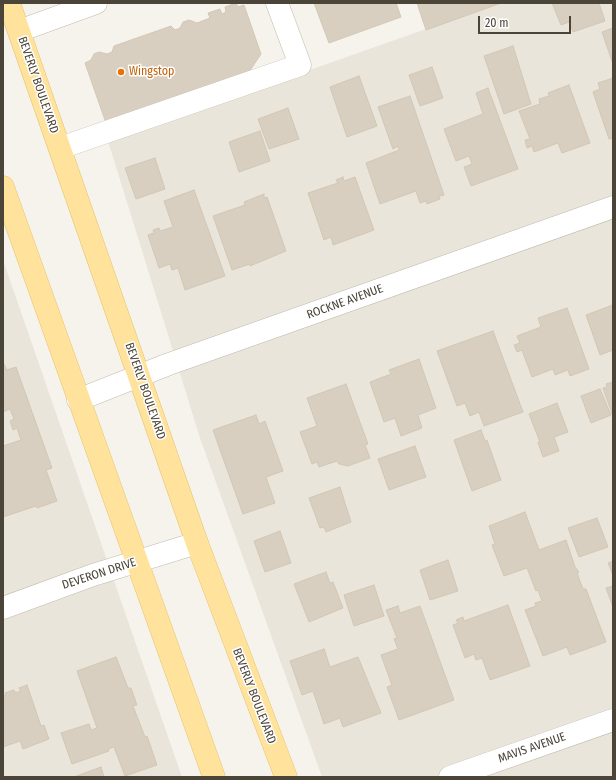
<!DOCTYPE html>
<style>
body{margin:0}
#map{position:relative;width:616px;height:780px;overflow:hidden;background:#f6f3ec;font-family:"Fira Sans Condensed",sans-serif}
canvas{display:block}
.frame{position:absolute;inset:0;border:4px solid #4b4439;pointer-events:none}
.scale{position:absolute;left:478px;top:16px;width:93px;height:18px;box-sizing:border-box;border:2px solid #4b4439;border-top:0;padding-left:5px;font-size:12px;line-height:14px;white-space:nowrap;color:#4b4439;-webkit-text-stroke:3px #fff;paint-order:stroke}
</style>
<div id="map">
<canvas width="616" height="780"></canvas>
<div class="frame"></div>
<div class="scale">20 m</div>
</div>
<script>
const context = document.querySelector('canvas').getContext('2d');
context.lineJoin = 'round';
function fill(path, color) { context.fillStyle = color; context.fill(path, 'evenodd'); }
const poly = rows => new Path2D(rows.map(r => 'M' + r).join(''));
function trace(path, color, width, dash) { context.strokeStyle = color; context.lineWidth = width; context.lineCap = dash ? 'butt' : 'round'; context.setLineDash(dash || []); context.stroke(path); }
function drawText(font, color, halo, rows, align = 'center') {
  context.font = font + ' "Fira Sans Condensed",sans-serif'; context.lineWidth = 3; context.setLineDash([]); context.textBaseline = 'middle'; context.strokeStyle = halo; context.fillStyle = color; for (const [text, x, y, turn = 0] of rows) {
    context.save(); context.translate(x, y); context.rotate((+turn || 0) * Math.PI / 180); context.textAlign = isNaN(turn) ? turn : align; if (halo) context.strokeText(text, 0, 0); context.fillText(text, 0, 0); context.restore();
  }
}
const residential = poly([
 [500,3,613,3,613,777,322,777,200,438,108,141],
 [3,260,182,777,3,777]
]);
const building = poly([
 [236,3,238,7,244,5,261,54,249,72,106,123,85,63,91,60,94,54,99,52,107,54,112,52,114,46,171,26,175,30,180,28,183,22,189,20,197,23,210,18,208,13,220,9,222,14,226,12,225,7,236,3],
 [314,3,396,3,401,17,329,43,314,3],
 [417,3,501,3,426,30,417,3],
 [552,3,599,3,605,21,573,32,569,22,561,25,552,3],
 [613,28,613,64,602,32,613,28],
 [513,46,531,104,504,114,484,56,513,46],
 [432,67,443,98,420,106,409,75,432,67],
 [359,76,377,126,347,137,330,87,359,76],
 [613,78,613,138,609,139,593,92,600,89,598,83,613,78],
 [569,85,590,143,562,153,558,143,534,152,532,146,527,148,525,140,530,139,519,111,540,104,539,99,549,96,548,93,569,85],
 [488,88,518,169,471,186,464,167,472,164,469,156,456,161,444,129,483,114,476,93,488,88],
 [410,96,444,195,439,196,440,199,427,204,426,201,420,203,416,191,380,204,366,163,399,150,398,146,393,149,378,107,410,96],
 [288,108,299,139,269,149,258,119,288,108],
 [260,131,270,161,239,172,229,142,260,131],
 [155,158,165,189,136,199,125,168,155,158],
 [343,177,344,181,355,177,374,230,333,245,331,237,324,240,308,193,338,183,336,180,343,177],
 [194,190,225,276,185,290,178,268,172,270,170,264,159,268,148,235,154,233,153,230,159,228,160,231,173,227,164,201,194,190],
 [264,194,264,198,267,197,286,251,250,266,250,264,232,270,213,216,245,205,244,202,264,194],
 [613,305,613,350,600,355,586,315,613,305],
 [567,308,589,369,570,376,568,370,555,375,553,369,532,377,522,350,517,352,514,345,520,343,517,336,541,327,538,318,567,308],
 [493,331,523,412,484,426,479,412,470,416,465,403,457,406,437,351,493,331],
 [419,359,436,408,418,415,422,428,401,436,395,418,384,422,370,382,391,374,389,370,419,359],
 [3,362,7,370,16,367,52,468,46,470,57,501,37,508,36,506,3,517,3,446,21,440,17,428,13,430,10,421,14,419,10,409,3,412,3,362],
 [613,382,613,416,603,388,607,387,606,384,613,382],
 [346,384,368,444,365,445,370,458,348,466,339,464,337,461,319,467,317,462,312,464,300,432,317,426,307,398,346,384],
 [600,389,611,415,591,423,581,396,600,389],
 [557,403,568,432,554,437,559,451,543,457,538,442,540,442,529,414,557,403],
 [256,415,259,424,265,421,283,471,266,477,275,503,243,514,213,430,256,415],
 [481,430,485,441,487,440,501,480,472,491,454,440,481,430],
 [415,446,426,477,389,490,378,459,415,446],
 [340,487,351,522,326,532,324,527,320,528,309,498,340,487],
 [525,512,539,550,566,540,575,567,579,572,577,573,583,589,586,589,606,642,570,655,567,647,543,656,525,610,536,606,535,603,542,601,538,590,536,591,527,568,504,576,492,545,495,544,489,526,525,512],
 [597,518,608,547,579,557,568,528,597,518],
 [280,531,291,563,265,572,254,541,280,531],
 [448,560,458,591,430,600,420,570,448,560],
 [613,561,613,575,608,563,613,561],
 [326,572,330,583,333,582,343,608,309,622,294,584,326,572],
 [374,585,384,616,354,626,344,595,374,585],
 [613,586,613,607,606,588,613,586],
 [508,605,530,666,490,680,482,658,476,660,474,654,465,658,453,625,458,623,456,620,463,617,464,621,508,605],
 [398,606,400,613,420,606,454,700,399,720,387,687,392,685,381,655,398,649,394,639,397,638,386,610,398,606],
 [324,649,330,667,358,657,381,713,343,727,340,718,324,724,313,691,302,695,290,661,324,649],
 [116,657,128,688,131,688,137,705,133,706,145,737,147,736,157,765,125,776,114,747,108,749,109,751,72,764,61,733,89,724,91,730,97,728,77,671,116,657],
 [27,685,41,726,44,725,49,739,23,749,20,741,3,747,3,696,6,695,5,693,14,690,15,693,21,691,19,688,27,685],
 [101,767,104,777,74,777,101,767]
]);
const minor = poly([
 [19,31,96,3],
 [60,148,300,65,277,3],
 [78,400,169,364,613,207],
 [3,608,93,575,197,543],
 [450,777,613,720]
]);
const major = poly([
 [9,3,197,543,286,777],
 [3,187,214,777]
]);
const markers = [
 [121,72,4,"#e8710a"]
];
const foodNames = [
 ["Wingstop",129,72]
];
const streetNames = [
 ["BEVERLY BOULEVARD",38,85,71],
 ["ROCKNE AVENUE",345,302,-20],
 ["BEVERLY BOULEVARD",145,391,71],
 ["DEVERON DRIVE",99,574,-18],
 ["BEVERLY BOULEVARD",254,696,69],
 ["MAVIS AVENUE",532,748,-19]
];
fill(residential, '#eae5da');
fill(building, '#d8cfc1');
trace(building, '#d3c7b4', 1);
trace(minor, '#c2bbae', 23);
trace(major, '#e6c16a', 23);
trace(minor, '#fff', 22);
trace(major, '#ffe39c', 22);
for (const [x, y, r, color] of markers) { const dot = new Path2D(); dot.arc(x, y, r, 0, 2 * Math.PI); context.fillStyle = color; context.fill(dot); trace(dot, '#fff', 1.5); }
drawText('12px', '#c56008', '#fff', foodNames, 'left');
drawText('12px', '#4b4439', '#fff', streetNames);
</script>
